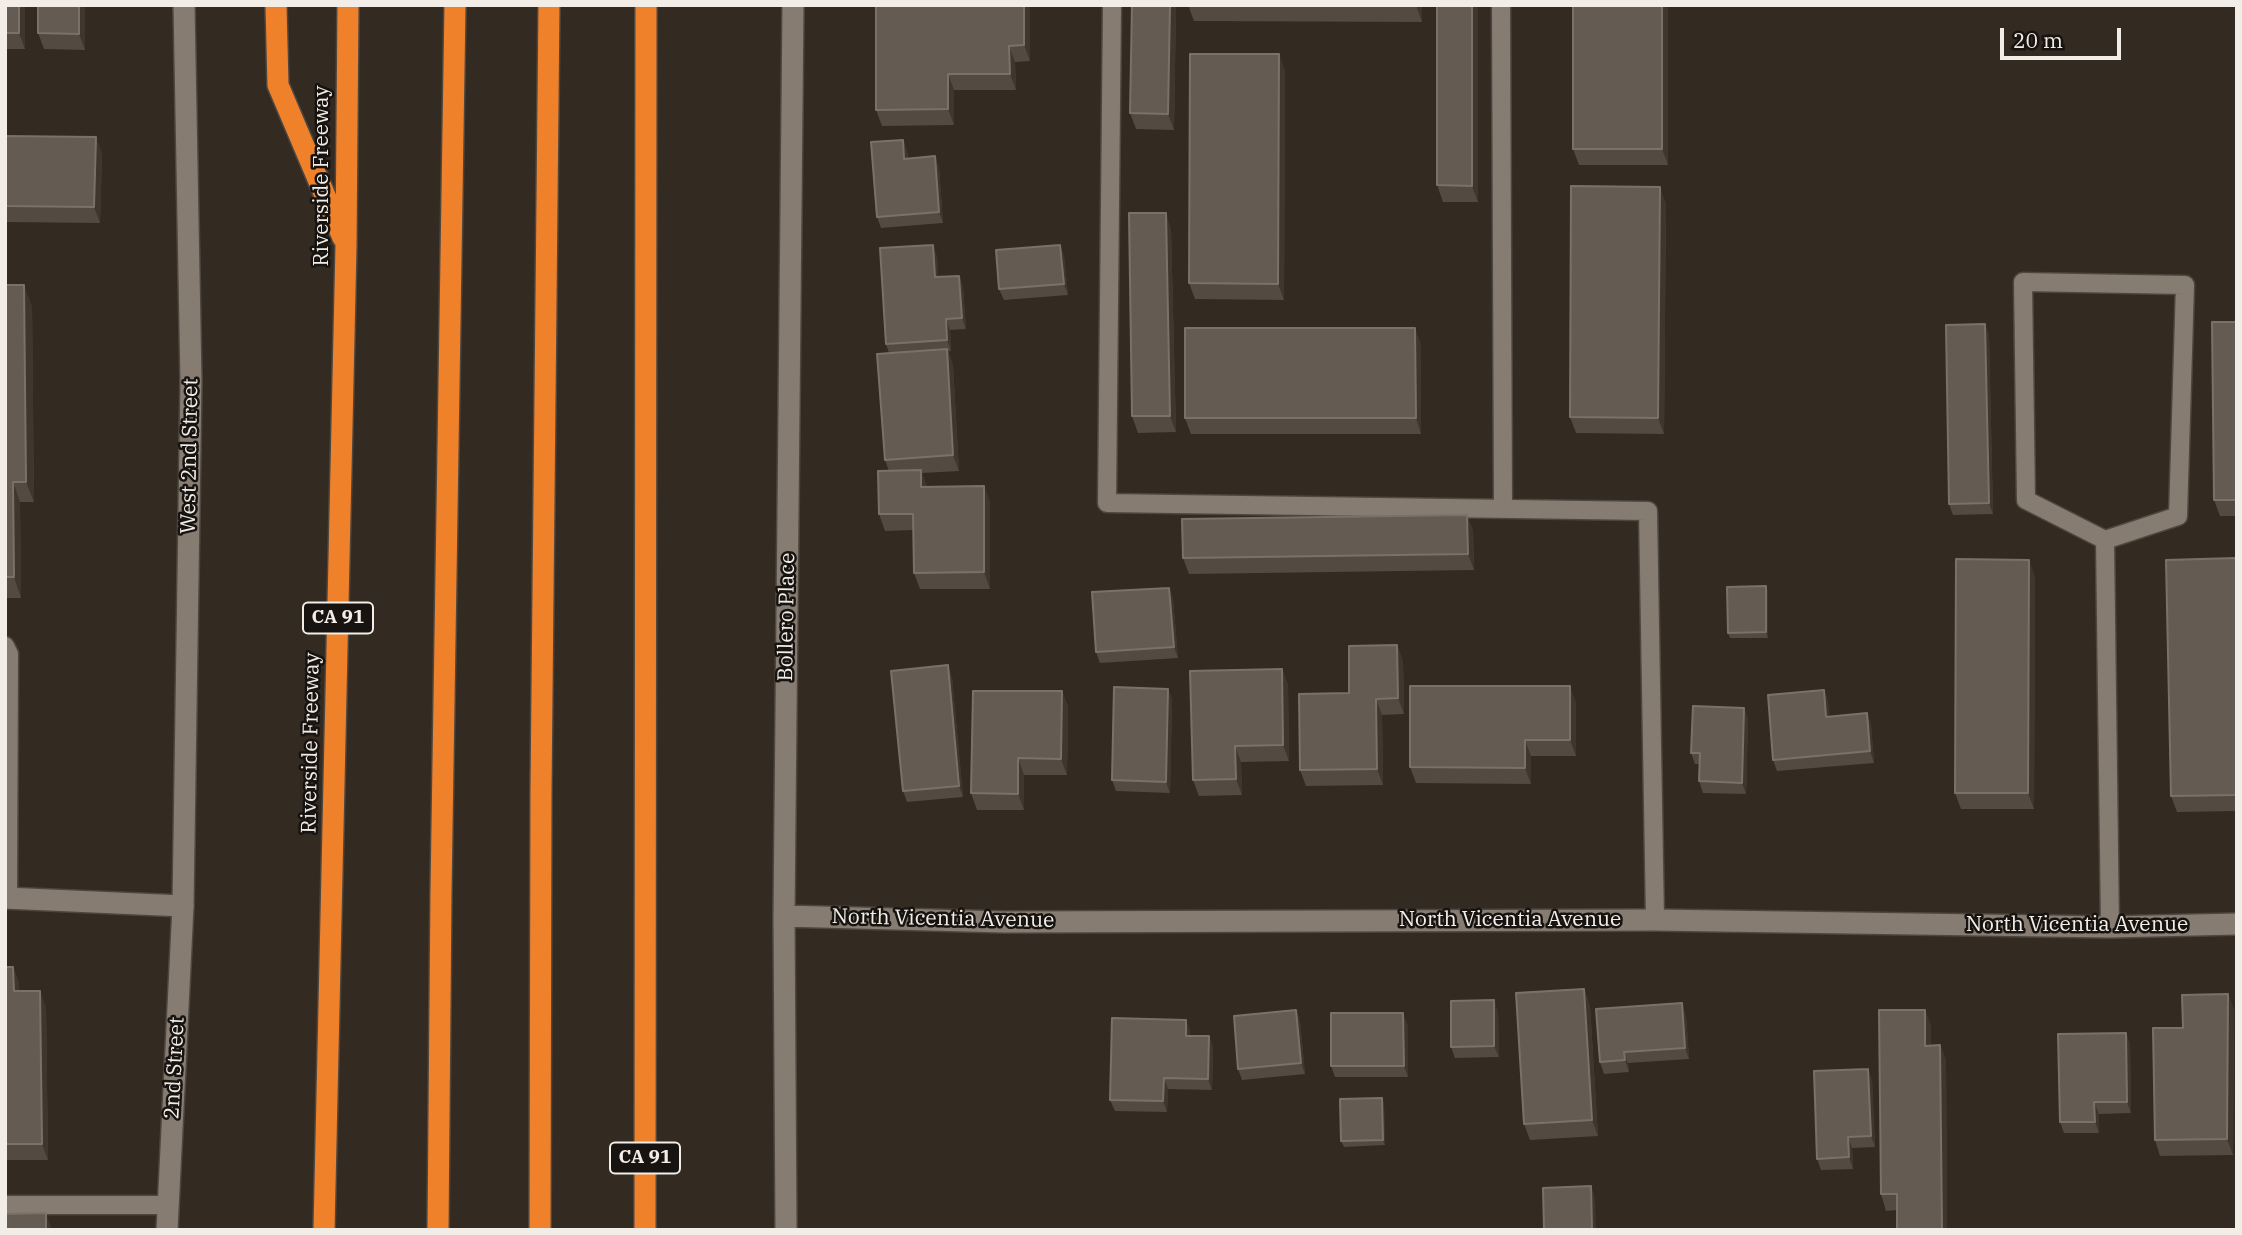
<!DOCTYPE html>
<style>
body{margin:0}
#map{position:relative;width:2242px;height:1235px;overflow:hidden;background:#332a22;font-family:"IBM Plex Serif",serif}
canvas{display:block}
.frame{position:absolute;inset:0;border:7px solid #f2ede7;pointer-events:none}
.scale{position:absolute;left:2000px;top:28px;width:121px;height:32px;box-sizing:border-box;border:4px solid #f2ede7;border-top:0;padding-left:9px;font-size:21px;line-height:24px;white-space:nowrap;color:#f2ede7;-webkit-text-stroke:5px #171310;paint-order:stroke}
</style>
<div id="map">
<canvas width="2242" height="1235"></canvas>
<div class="frame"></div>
<div class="scale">20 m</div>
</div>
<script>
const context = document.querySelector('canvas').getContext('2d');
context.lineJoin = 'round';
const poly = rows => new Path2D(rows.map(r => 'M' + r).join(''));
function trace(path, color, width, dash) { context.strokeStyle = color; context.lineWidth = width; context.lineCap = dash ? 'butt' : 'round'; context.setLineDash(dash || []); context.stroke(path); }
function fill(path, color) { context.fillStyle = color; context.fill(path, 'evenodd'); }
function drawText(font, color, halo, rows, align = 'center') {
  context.font = font + ' "IBM Plex Serif",serif'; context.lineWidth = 5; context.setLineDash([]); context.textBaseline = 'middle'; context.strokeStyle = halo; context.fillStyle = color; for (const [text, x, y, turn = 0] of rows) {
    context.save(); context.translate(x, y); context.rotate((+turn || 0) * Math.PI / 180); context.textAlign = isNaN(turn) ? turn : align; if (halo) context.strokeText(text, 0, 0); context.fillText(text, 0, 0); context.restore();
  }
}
const service = poly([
 [1112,5,1107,503,1648,511,1655,920],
 [1501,5,1503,509],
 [2105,540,2026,500,2023,282,2185,285,2178,516,2105,540,2110,927],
 [5,646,9,654,8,898],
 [5,1205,168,1205]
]);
const minor = poly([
 [784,916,1004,922,1655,920,2110,927,2237,924],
 [786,1230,784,916,793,5]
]);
const tertiary = poly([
 [5,898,183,906]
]);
const secondary = poly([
 [167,1230,183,906,191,381,184,5]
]);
const motorway = poly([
 [276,5,278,85,343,238],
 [324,1230,346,246,348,5],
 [438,1230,441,891,455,5],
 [540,1230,541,790,549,5],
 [645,1230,646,5]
]);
const wall = poly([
 [5,5,25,5,25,49,5,49],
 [85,5,85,50,44,49,38,33],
 [1030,5,1030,61,1015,62,1016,90,954,90,954,125,882,126,876,110],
 [1132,5,1176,5,1174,130,1136,129,1130,113],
 [1188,5,1422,5,1422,22,1194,21],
 [1437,5,1478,5,1478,202,1443,202,1437,185],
 [1668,5,1668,165,1579,165,1573,149],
 [1285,70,1284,300,1195,299,1189,283],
 [5,136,102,153,100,223,5,222],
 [903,140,907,151,908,158,939,167,943,223,881,228,877,217],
 [1666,203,1664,434,1576,433,1570,417],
 [1171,229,1176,432,1138,433,1132,416],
 [1060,245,1064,256,1068,295,1004,300,999,289],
 [937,256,938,277,959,276,963,287,966,329,950,330,951,351,948,351,953,365,959,471,922,473,927,487,984,486,990,502,990,589,920,589,914,573,913,530,885,531,879,514,889,471,885,460,889,353,886,344],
 [5,285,32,306,34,502,20,502,21,598,5,598],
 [2237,322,2237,516,2220,516,2214,500],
 [1989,335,1993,514,1953,515,1949,504],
 [1421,344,1421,434,1191,434,1185,418],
 [1467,515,1473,531,1474,570,1189,574,1183,558],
 [2237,561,2237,811,2177,812,2171,796],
 [2035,576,2034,809,1961,809,1955,793],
 [1766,586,1768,592,1768,638,1730,638,1728,633],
 [1169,588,1173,599,1178,658,1100,663,1096,652],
 [1397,645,1403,661,1404,714,1382,715,1383,785,1306,786,1300,770,1349,693],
 [1282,669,1288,685,1289,761,1241,762,1242,795,1199,796,1193,780],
 [952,677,963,797,907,802,903,791],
 [1168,689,1172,700,1170,793,1116,791,1112,780],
 [1824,690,1828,701,1829,716,1867,713,1871,725,1874,763,1777,771,1773,760],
 [1062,691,1068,707,1067,775,1024,775,1024,810,977,810,971,793],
 [1576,702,1576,756,1531,756,1531,784,1416,783,1410,767],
 [1744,708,1748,719,1746,794,1703,793,1699,781,1700,764,1695,764,1691,753],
 [5,967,13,967,19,983,19,991,46,1007,48,1160,5,1160],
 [1584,989,1590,1006,1598,1136,1530,1140,1524,1124],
 [2228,994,2234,1010,2233,1155,2160,1156,2155,1140,2183,1028],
 [1296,1010,1300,1021,1305,1074,1242,1080,1238,1069],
 [1925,1010,1931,1026,1931,1045,1940,1045,1946,1061,1947,1230,1897,1230,1897,1210,1886,1211,1881,1194],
 [1498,1011,1499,1057,1455,1058,1451,1047],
 [1686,1015,1689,1059,1628,1063,1629,1072,1604,1074,1600,1062],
 [1186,1020,1190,1031,1190,1036,1209,1036,1213,1047,1212,1090,1168,1089,1167,1112,1115,1111,1110,1100],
 [1408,1025,1408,1077,1335,1077,1331,1066],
 [2126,1033,2130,1045,2131,1113,2099,1114,2099,1133,2064,1133,2060,1122],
 [1872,1080,1875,1147,1852,1148,1853,1169,1821,1170,1817,1159],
 [1382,1098,1384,1104,1385,1145,1344,1147,1341,1141]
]);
const shadedWall = poly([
 [19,5,25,5,25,49,19,33],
 [79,5,85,5,85,50,79,34],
 [1024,5,1030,5,1030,61,1024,45],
 [1170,5,1176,5,1174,130,1168,114],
 [1416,5,1422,5,1422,22],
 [1472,5,1478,5,1478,202,1472,186],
 [1662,5,1668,5,1668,165,1662,149],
 [1009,46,1015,62,1016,90,1010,74],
 [1279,54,1285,70,1284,300,1278,284],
 [948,74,954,90,954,125,948,109],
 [96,137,102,153,100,223,94,207],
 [903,140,907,151,909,170,904,159],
 [935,156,939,167,943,223,939,212],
 [1660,187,1666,203,1664,434,1658,418],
 [1166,213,1171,229,1176,432,1170,416],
 [933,245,937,256,939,289,935,277],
 [1060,245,1064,256,1068,295,1064,284],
 [959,276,963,287,966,329,962,318],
 [24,285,32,306,34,502,26,482],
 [946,319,950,330,951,351,947,340],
 [1985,324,1989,335,1993,514,1989,503],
 [1415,328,1421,344,1421,434,1416,418],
 [947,349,953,365,959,471,953,455],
 [921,470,927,487,921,487],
 [13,482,20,502,21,598,14,577],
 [984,486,990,502,990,589,984,572],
 [1467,515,1473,531,1474,570,1468,554],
 [2029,560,2035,576,2034,809,2028,793],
 [1766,586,1768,592,1768,638,1766,632],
 [1169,588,1173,599,1178,658,1174,647],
 [1397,645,1403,661,1404,714,1398,698],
 [948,665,952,677,963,797,959,786],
 [1282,669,1288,685,1289,761,1283,745],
 [1570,686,1576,702,1576,756,1570,740],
 [1168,689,1172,700,1170,793,1166,782],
 [1824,690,1828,701,1831,728,1826,717],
 [1062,691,1068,707,1067,775,1061,759],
 [1376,699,1382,715,1383,785,1377,769],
 [1744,708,1748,719,1746,794,1742,783],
 [1867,713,1871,725,1874,763,1870,751],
 [1525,740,1531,756,1531,784,1525,768],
 [1235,746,1241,762,1242,795,1236,779],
 [1018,758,1024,775,1024,810,1018,794],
 [13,967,19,983,20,1007,14,991],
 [1584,989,1590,1006,1598,1136,1592,1120],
 [40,991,46,1007,48,1160,42,1144],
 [2228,994,2234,1010,2233,1155,2227,1139],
 [1494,1000,1498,1011,1499,1057,1494,1046],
 [1682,1003,1686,1015,1689,1059,1685,1048],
 [1296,1010,1300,1021,1305,1074,1301,1063],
 [1925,1010,1931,1026,1931,1062,1925,1046],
 [1403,1013,1408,1025,1408,1077,1404,1066],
 [1186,1020,1190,1031,1190,1047,1186,1036],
 [2126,1033,2130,1045,2131,1113,2127,1102],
 [1209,1036,1213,1047,1212,1090,1208,1079],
 [1940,1045,1946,1061,1947,1230,1942,1230],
 [1624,1052,1628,1063,1629,1072,1625,1060],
 [1868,1069,1872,1080,1875,1147,1871,1136],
 [1164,1078,1168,1089,1167,1112,1163,1101],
 [1382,1098,1384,1104,1385,1145,1383,1140],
 [2094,1102,2099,1114,2099,1133,2095,1122],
 [1848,1137,1852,1148,1853,1169,1849,1157],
 [1591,1186,1595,1197,1596,1230,1592,1230],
 [46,1213,52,1230,46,1230]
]);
const building = poly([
 [5,5,19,5,19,33,5,33,5,5],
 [38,5,79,5,79,34,38,33,38,5],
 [876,5,1024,5,1024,45,1009,46,1010,74,948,74,948,109,876,110,876,5],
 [1132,5,1170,5,1168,114,1130,113,1132,5],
 [1245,5,1416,5,1416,6,1245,5],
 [1437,5,1472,5,1472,186,1437,185,1437,5],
 [1573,5,1662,5,1662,149,1573,149,1573,5],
 [1190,54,1279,54,1278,284,1189,283,1190,54],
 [5,136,96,137,94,207,5,206,5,136],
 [903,140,904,159,935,156,939,212,877,217,871,142,903,140],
 [1571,186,1660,187,1658,418,1570,417,1571,186],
 [1129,213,1166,213,1170,416,1132,416,1129,213],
 [933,245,935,277,959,276,962,318,946,319,947,340,886,344,880,248,933,245],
 [1060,245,1064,284,999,289,996,250,1060,245],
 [5,285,24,285,26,482,13,482,14,577,5,577,5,285],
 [2212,322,2237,322,2237,500,2214,500,2212,322],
 [1985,324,1989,503,1949,504,1946,325,1985,324],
 [1185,328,1415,328,1416,418,1185,418,1185,328],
 [947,349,953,455,885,460,877,354,947,349],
 [921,470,921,487,984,486,984,572,914,573,913,514,879,514,878,471,921,470],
 [1467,515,1468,554,1183,558,1182,519,1467,515],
 [2236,558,2237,608,2237,795,2171,796,2166,560,2236,558],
 [1956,559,2029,560,2028,793,1955,793,1956,559],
 [1766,586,1766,632,1728,633,1727,587,1766,586],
 [1169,588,1174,647,1096,652,1092,592,1169,588],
 [1397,645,1398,698,1376,699,1377,769,1300,770,1299,694,1349,693,1349,646,1397,645],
 [948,665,959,786,903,791,891,671,948,665],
 [1282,669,1283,745,1235,746,1236,779,1193,780,1190,671,1282,669],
 [1410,686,1570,686,1570,740,1525,740,1525,768,1410,767,1410,686],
 [1114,687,1168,689,1166,782,1112,780,1114,687],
 [1824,690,1826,717,1867,713,1870,751,1773,760,1768,695,1824,690],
 [973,691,1062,691,1061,759,1018,758,1018,794,971,793,973,691],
 [1693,706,1744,708,1742,783,1699,781,1700,753,1691,753,1693,706],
 [5,967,13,967,14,991,40,991,42,1144,5,1144,5,967],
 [1584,989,1592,1120,1524,1124,1516,993,1584,989],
 [2228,994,2227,1139,2155,1140,2153,1028,2183,1028,2182,995,2228,994],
 [1494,1000,1494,1046,1451,1047,1451,1001,1494,1000],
 [1682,1003,1685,1048,1624,1052,1625,1060,1600,1062,1596,1009,1682,1003],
 [1296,1010,1301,1063,1238,1069,1234,1016,1296,1010],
 [1879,1010,1925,1010,1925,1046,1940,1045,1942,1230,1897,1230,1897,1194,1881,1194,1879,1010],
 [1331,1013,1403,1013,1404,1066,1331,1066,1331,1013],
 [1112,1018,1186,1020,1186,1036,1209,1036,1208,1079,1164,1078,1163,1101,1110,1100,1112,1018],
 [2126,1033,2127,1102,2094,1102,2095,1122,2060,1122,2058,1034,2126,1033],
 [1868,1069,1871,1136,1848,1137,1849,1157,1817,1159,1814,1071,1868,1069],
 [1382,1098,1383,1140,1341,1141,1340,1099,1382,1098],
 [1591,1186,1592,1230,1544,1230,1543,1188,1591,1186],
 [46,1213,46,1230,5,1230,5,1214,46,1213]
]);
const shields = [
 [338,618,70],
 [645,1158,70]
];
const shieldNames = [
 ["CA 91",338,618],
 ["CA 91",645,1158]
];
const streetNames = [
 ["Riverside Freeway",322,176,-90],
 ["West 2nd Street",190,456,-89],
 ["Bollero Place",787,617,-89],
 ["Riverside Freeway",311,743,-89],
 ["North Vicentia Avenue",943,919,1],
 ["North Vicentia Avenue",1510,920],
 ["North Vicentia Avenue",2077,925],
 ["2nd Street",175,1068,-87]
];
trace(service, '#4e4740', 21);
trace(minor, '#4e4740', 24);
trace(tertiary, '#4e4740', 24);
trace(secondary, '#4e4740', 24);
trace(motorway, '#4e4740', 24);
trace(service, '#867c72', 18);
trace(minor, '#867c72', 21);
trace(tertiary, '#867c72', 21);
trace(secondary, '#867c72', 21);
trace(motorway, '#f0812b', 21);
fill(wall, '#534a41');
fill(shadedWall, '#3f362d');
fill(building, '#645c53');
trace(building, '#7a726a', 2);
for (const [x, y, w] of shields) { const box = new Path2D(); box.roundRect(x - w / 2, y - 15.5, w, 31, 5); context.fillStyle = '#171310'; context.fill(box); trace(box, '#f2ede7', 2); }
drawText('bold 19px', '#f2ede7', null, shieldNames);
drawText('21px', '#f2ede7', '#171310', streetNames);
</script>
